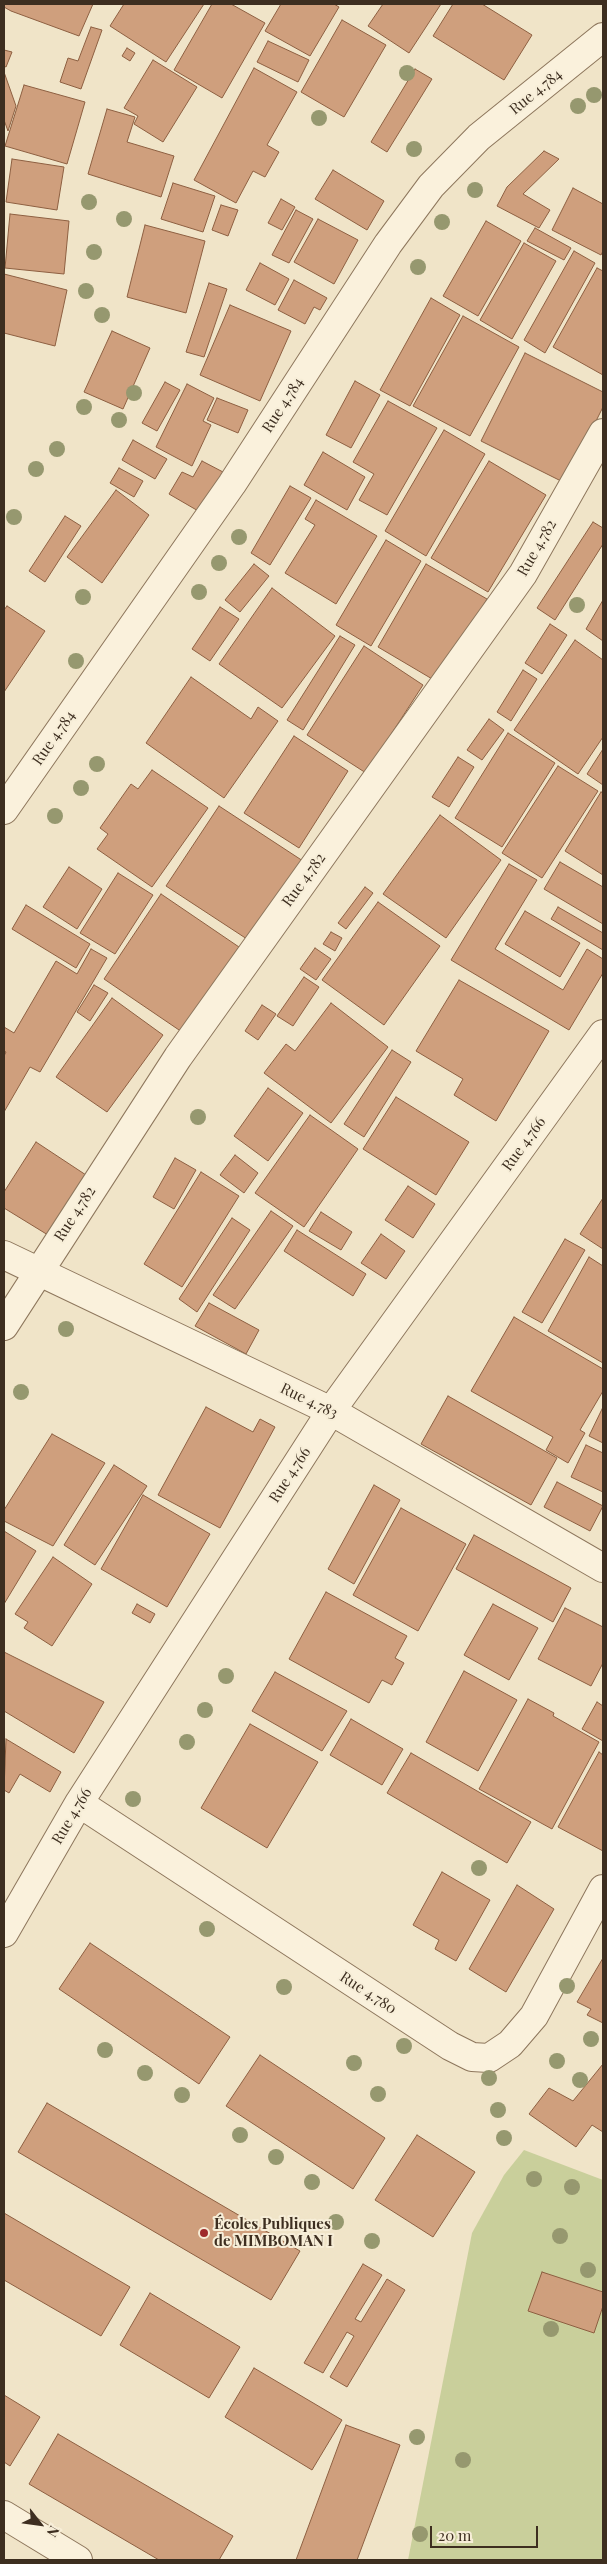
<!DOCTYPE html>
<meta charset="utf-8">
<style>
body{margin:0}
#map{position:relative;width:607px;height:2564px;overflow:hidden;background:#f0e4c8;font-family:"Playfair Display",serif}
canvas{display:block}
.frame{position:absolute;inset:0;border:5px solid #3d2e20;pointer-events:none}
.north{position:absolute;left:15px;top:2499px;width:50px;height:50px;-webkit-text-stroke:4px #f7eed8;paint-order:stroke;rotate:120deg;font-size:14px;font-weight:700;line-height:20px;text-align:center;color:#3d2e20}
.north::after{content:'';display:block;margin:auto;width:18px;height:22px;background:#3d2e20;clip-path:polygon(50% 0,100% 100%,50% 72%,0 100%)}
.scale{position:absolute;left:430px;top:2526px;width:108px;height:22px;box-sizing:border-box;border:2px solid #3d2e20;border-top:0;padding-left:6px;font-size:15px;line-height:18px;white-space:nowrap;color:#3d2e20;-webkit-text-stroke:4px #f7eed8;paint-order:stroke}
</style>
<div id="map">
<canvas width="607" height="2564"></canvas>
<div class="frame"></div>
<div class="north">N</div>
<div class="scale">20 m</div>
</div>
<script>
const context = document.querySelector('canvas').getContext('2d');
context.lineJoin = 'round';
function fill(path, color) { context.fillStyle = color; context.fill(path, 'evenodd'); }
const poly = rows => new Path2D(rows.map(r => 'M' + r).join(''));
function trace(path, color, width, dash) { context.strokeStyle = color; context.lineWidth = width; context.lineCap = dash ? 'butt' : 'round'; context.setLineDash(dash || []); context.stroke(path); }
function drawText(font, color, halo, rows, align = 'center') {
  context.font = font + ' "Playfair Display",serif'; context.lineWidth = 4; context.setLineDash([]); context.textBaseline = 'middle'; context.strokeStyle = halo; context.fillStyle = color; for (const [text, x, y, turn = 0] of rows) {
    context.save(); context.translate(x, y); context.rotate((+turn || 0) * Math.PI / 180); context.textAlign = isNaN(turn) ? turn : align; if (halo) context.strokeText(text, 0, 0); context.fillText(text, 0, 0); context.restore();
  }
}
const green = poly([
 [524,2150,603,2180,603,2560,408,2560,472,2233,504,2175]
]);
const building = poly([
 [4,4,93,4,79,36,11,11,4,7,4,4],
 [124,4,204,4,166,62,110,26,124,4],
 [212,4,231,4,265,23,222,98,174,70,212,4],
 [281,4,334,4,339,7,310,56,265,31,281,4],
 [383,4,441,4,409,53,368,26,383,4],
 [453,4,482,4,532,35,504,80,433,36,453,4],
 [342,20,386,45,344,117,301,92,342,20],
 [91,27,102,30,81,89,60,82,68,58,78,61,91,27],
 [268,41,309,60,298,82,257,62,268,41],
 [127,48,135,53,130,61,122,56,127,48],
 [4,50,12,52,6,67,4,66,4,50],
 [153,60,197,87,163,142,134,124,138,116,124,108,153,60],
 [254,68,297,92,267,145,279,152,265,177,253,171,236,203,194,180,254,68],
 [415,69,432,79,387,152,371,142,415,69],
 [4,72,16,106,8,131,4,120,4,72],
 [24,85,85,102,67,164,5,146,24,85],
 [107,109,135,117,127,142,174,156,161,197,88,174,107,109],
 [544,151,559,159,523,194,550,210,539,228,497,206,507,187,544,151],
 [12,159,64,167,57,210,6,202,12,159],
 [333,170,384,201,367,230,315,199,333,170],
 [173,183,215,196,203,232,161,219,173,183],
 [573,188,603,204,603,251,601,255,552,230,573,188],
 [281,199,295,207,282,230,268,223,281,199],
 [221,205,238,210,228,236,212,230,221,205],
 [296,210,313,219,289,263,272,255,296,210],
 [10,214,69,221,64,274,5,268,10,214],
 [318,219,358,240,334,284,294,262,318,219],
 [486,221,521,241,478,316,443,296,486,221],
 [145,225,205,241,186,313,127,297,145,225],
 [535,228,571,248,564,260,527,241,535,228],
 [524,243,556,261,512,339,480,320,524,243],
 [574,251,595,263,545,353,524,340,574,251],
 [260,263,289,279,275,305,246,290,260,263],
 [597,268,603,271,603,375,553,347,597,268],
 [4,274,67,290,55,346,4,333,4,274],
 [294,280,327,298,320,310,314,307,305,324,278,310,294,280],
 [209,283,227,289,204,357,186,352,209,283],
 [431,298,460,315,410,406,380,390,431,298],
 [230,305,291,331,260,401,200,375,230,305],
 [463,316,519,347,470,436,413,406,463,316],
 [112,331,150,348,123,409,84,392,112,331],
 [525,353,603,392,603,407,565,483,481,441,525,353],
 [355,381,380,395,351,448,326,435,355,381],
 [165,382,180,390,157,431,142,423,165,382],
 [187,384,214,398,203,421,211,425,192,466,156,447,187,384],
 [217,398,248,410,238,433,207,420,217,398],
 [388,401,437,428,387,515,359,500,374,474,353,462,388,401],
 [444,430,485,454,426,556,385,531,444,430],
 [133,440,167,459,155,479,122,460,133,440],
 [323,452,365,477,347,510,304,485,323,452],
 [202,461,223,472,200,512,169,494,182,472,193,477,202,461],
 [489,461,546,495,488,592,431,558,489,461],
 [119,468,143,481,134,497,110,483,119,468],
 [290,486,311,498,270,565,251,553,290,486],
 [116,490,149,515,102,583,67,557,116,490],
 [316,500,377,536,336,604,285,573,315,525,305,519,316,500],
 [65,516,81,526,45,582,29,571,65,516],
 [593,522,603,528,603,544,555,620,537,608,593,522],
 [386,540,421,561,371,646,336,625,386,540],
 [254,564,269,576,240,612,225,600,254,564],
 [426,564,487,599,439,683,378,647,426,564],
 [272,588,335,636,282,708,219,664,272,588],
 [603,600,603,641,586,629,603,600],
 [7,606,45,631,4,692,4,610,7,606],
 [220,607,239,619,210,661,192,649,220,607],
 [550,624,567,635,542,674,525,663,550,624],
 [340,636,355,645,303,730,287,720,340,636],
 [575,640,603,660,603,737,578,774,514,730,575,640],
 [364,646,423,685,366,773,307,735,364,646],
 [523,670,537,679,511,721,497,712,523,670],
 [191,677,251,719,258,707,278,721,224,798,146,743,191,677],
 [489,719,504,730,482,760,467,750,489,719],
 [508,733,555,763,502,847,455,818,508,733],
 [294,736,348,771,299,848,244,813,294,736],
 [603,749,603,785,587,774,603,749],
 [458,757,474,767,449,807,432,797,458,757],
 [558,766,598,791,542,878,502,853,558,766],
 [152,770,208,808,152,887,97,849,108,834,100,828,131,784,138,789,152,770],
 [601,792,603,793,603,875,565,851,601,792],
 [219,806,303,861,250,941,166,886,219,806],
 [440,815,501,860,446,938,383,894,440,815],
 [560,862,603,887,603,924,544,889,560,862],
 [509,864,537,880,495,949,563,990,587,949,603,959,603,973,569,1030,451,960,509,864],
 [69,867,102,889,77,929,43,907,69,867],
 [118,873,153,895,115,954,80,933,118,873],
 [365,887,373,893,346,929,338,923,365,887],
 [161,894,239,947,182,1032,104,979,161,894],
 [378,902,440,946,384,1025,322,980,378,902],
 [26,905,90,944,76,968,12,929,26,905],
 [558,907,603,933,603,950,551,919,558,907],
 [525,911,580,943,560,977,505,944,525,911],
 [331,932,342,938,335,951,323,944,331,932],
 [315,948,331,959,316,980,300,969,315,948],
 [91,949,107,958,40,1072,30,1067,4,1112,4,1056,6,1052,4,1051,4,1027,14,1033,56,961,77,974,91,949],
 [304,977,319,987,293,1026,277,1016,304,977],
 [459,980,549,1031,496,1121,454,1095,463,1079,416,1051,459,980],
 [94,985,108,993,90,1021,77,1012,94,985],
 [112,998,163,1035,107,1112,56,1077,112,998],
 [331,1003,388,1047,331,1123,264,1073,286,1044,295,1051,331,1003],
 [262,1005,276,1014,258,1040,245,1031,262,1005],
 [392,1050,411,1062,364,1137,344,1124,392,1050],
 [268,1088,303,1113,268,1161,234,1136,268,1088],
 [396,1097,469,1142,436,1195,363,1149,396,1097],
 [310,1115,358,1149,304,1227,255,1193,310,1115],
 [36,1142,86,1175,48,1235,4,1208,4,1192,36,1142],
 [235,1155,258,1173,244,1193,220,1175,235,1155],
 [175,1158,196,1170,174,1209,153,1197,175,1158],
 [201,1172,239,1196,182,1287,144,1264,201,1172],
 [408,1186,435,1204,413,1238,385,1220,408,1186],
 [603,1198,603,1249,580,1234,603,1198],
 [271,1211,293,1226,235,1309,213,1295,271,1211],
 [321,1212,352,1232,341,1250,309,1231,321,1212],
 [232,1218,250,1230,197,1312,179,1299,232,1218],
 [297,1230,366,1274,353,1296,284,1251,297,1230],
 [381,1234,405,1251,386,1279,361,1263,381,1234],
 [565,1239,585,1250,542,1323,522,1312,565,1239],
 [589,1257,603,1266,603,1363,548,1331,589,1257],
 [209,1303,259,1330,246,1354,195,1326,209,1303],
 [514,1317,603,1369,603,1391,580,1430,585,1433,568,1463,546,1450,553,1437,471,1391,514,1317],
 [448,1396,557,1458,531,1505,421,1444,448,1396],
 [206,1407,253,1432,260,1419,275,1427,220,1528,158,1495,206,1407],
 [603,1407,603,1443,589,1436,603,1407],
 [52,1434,105,1463,53,1546,4,1521,4,1510,52,1434],
 [586,1445,603,1453,603,1492,571,1477,586,1445],
 [114,1465,147,1486,95,1565,64,1545,114,1465],
 [557,1482,603,1506,590,1531,544,1507,557,1482],
 [374,1485,400,1500,354,1584,328,1569,374,1485],
 [143,1495,210,1534,167,1607,101,1569,143,1495],
 [401,1508,466,1544,418,1631,353,1595,401,1508],
 [4,1531,36,1551,4,1604,4,1531],
 [474,1535,571,1588,553,1622,456,1569,474,1535],
 [53,1557,92,1584,52,1646,24,1628,28,1622,15,1614,53,1557],
 [326,1592,407,1636,395,1658,404,1663,392,1685,382,1680,369,1703,289,1659,326,1592],
 [137,1604,155,1614,150,1623,132,1613,137,1604],
 [493,1604,538,1628,509,1680,464,1655,493,1604],
 [565,1608,603,1627,603,1663,591,1686,538,1659,565,1608],
 [4,1652,104,1702,74,1753,4,1711,4,1652],
 [464,1671,517,1700,478,1771,426,1742,464,1671],
 [275,1672,347,1711,322,1751,252,1711,275,1672],
 [528,1699,554,1713,553,1716,599,1742,552,1829,479,1789,528,1699],
 [597,1702,603,1706,603,1741,582,1729,597,1702],
 [351,1719,403,1749,382,1785,330,1755,351,1719],
 [250,1724,318,1762,267,1848,201,1808,250,1724],
 [6,1739,61,1772,50,1792,20,1774,9,1793,4,1790,6,1739],
 [599,1752,603,1755,603,1851,558,1827,599,1752],
 [411,1753,531,1822,507,1863,387,1793,411,1753],
 [442,1872,490,1900,456,1961,435,1949,439,1940,413,1925,442,1872],
 [517,1885,554,1909,506,1992,469,1969,517,1885],
 [90,1943,230,2037,199,2084,59,1989,90,1943],
 [603,1958,603,2023,587,2015,591,2009,577,2002,603,1958],
 [260,2055,385,2138,353,2189,226,2106,260,2055],
 [603,2064,603,2132,592,2125,576,2147,529,2114,549,2088,573,2101,603,2064],
 [47,2103,300,2251,271,2300,18,2152,47,2103],
 [417,2135,475,2172,433,2237,375,2200,417,2135],
 [4,2213,130,2287,101,2336,4,2280,4,2213],
 [363,2264,382,2275,355,2319,361,2322,387,2279,405,2290,347,2387,330,2377,354,2336,347,2332,323,2373,304,2363,363,2264],
 [542,2272,603,2292,603,2306,594,2333,528,2311,542,2272],
 [150,2293,240,2347,209,2398,120,2345,150,2293],
 [254,2368,342,2420,312,2470,225,2417,254,2368],
 [4,2395,40,2417,10,2466,4,2462,4,2395],
 [346,2425,400,2445,357,2560,296,2560,346,2425],
 [58,2434,233,2536,219,2560,159,2560,29,2484,58,2434]
]);
const minor = poly([
 [4,810,232,484,388,244,431,186,479,137,603,37],
 [4,1255,331,1411,603,1568],
 [4,1326,178,1057,523,574,603,433],
 [79,1803,450,2046,472,2057,489,2058,510,2044,534,2016,603,1889],
 [4,1933,79,1803,331,1411,603,1034],
 [4,2515,78,2560]
]);
const trees = [
 [407,73],
 [594,95],
 [578,106],
 [319,118],
 [414,149],
 [475,190],
 [89,202],
 [124,219],
 [442,222],
 [94,252],
 [418,267],
 [86,291],
 [102,315],
 [134,393],
 [84,407],
 [119,420],
 [57,449],
 [36,469],
 [14,517],
 [239,537],
 [219,563],
 [199,592],
 [83,597],
 [577,605],
 [76,661],
 [97,764],
 [81,788],
 [55,816],
 [198,1117],
 [66,1329],
 [21,1392],
 [226,1676],
 [205,1710],
 [187,1742],
 [133,1799],
 [479,1868],
 [207,1929],
 [567,1986],
 [284,1987],
 [591,2039],
 [404,2046],
 [105,2050],
 [557,2061],
 [354,2063],
 [145,2073],
 [489,2078],
 [580,2080],
 [378,2094],
 [182,2095],
 [498,2110],
 [240,2135],
 [504,2138],
 [276,2157],
 [534,2179],
 [312,2182],
 [572,2187],
 [336,2222],
 [560,2236],
 [372,2241],
 [588,2270],
 [551,2329],
 [417,2437],
 [463,2460],
 [420,2534]
];
const markers = [
 [204,2233,5,"#9e2a2b"]
];
const streetNames = [
 ["Rue 4.784",536,92,-39],
 ["Rue 4.784",283,405,-57],
 ["Rue 4.782",537,548,-60],
 ["Rue 4.784",54,738,-55],
 ["Rue 4.782",304,880,-54],
 ["Rue 4.766",524,1144,-54],
 ["Rue 4.782",75,1214,-57],
 ["Rue 4.783",309,1401,26],
 ["Rue 4.766",290,1475,-57],
 ["Rue 4.766",72,1816,-59],
 ["Rue 4.780",368,1993,33]
];
const poiNames = [
 ["Écoles Publiques",214,2224],
 ["de MIMBOMAN I",214,2241]
];
fill(green, '#c9cf9b');
fill(building, '#cf9f7d');
trace(building, '#8d5f41', 1);
trace(minor, '#8d765c', 30);
trace(minor, '#faf1dc', 28);
context.fillStyle = '#96986f';
for (const [x, y] of trees) { context.beginPath(); context.arc(x, y, 8, 0, 2 * Math.PI); context.fill(); }
for (const [x, y, r, color] of markers) { const dot = new Path2D(); dot.arc(x, y, r, 0, 2 * Math.PI); context.fillStyle = color; context.fill(dot); trace(dot, '#f7eed8', 2); }
drawText('15px', '#3d2e20', '#f7eed8', streetNames);
drawText('bold 15px', '#3d2e20', '#f7eed8', poiNames, 'left');
</script>
